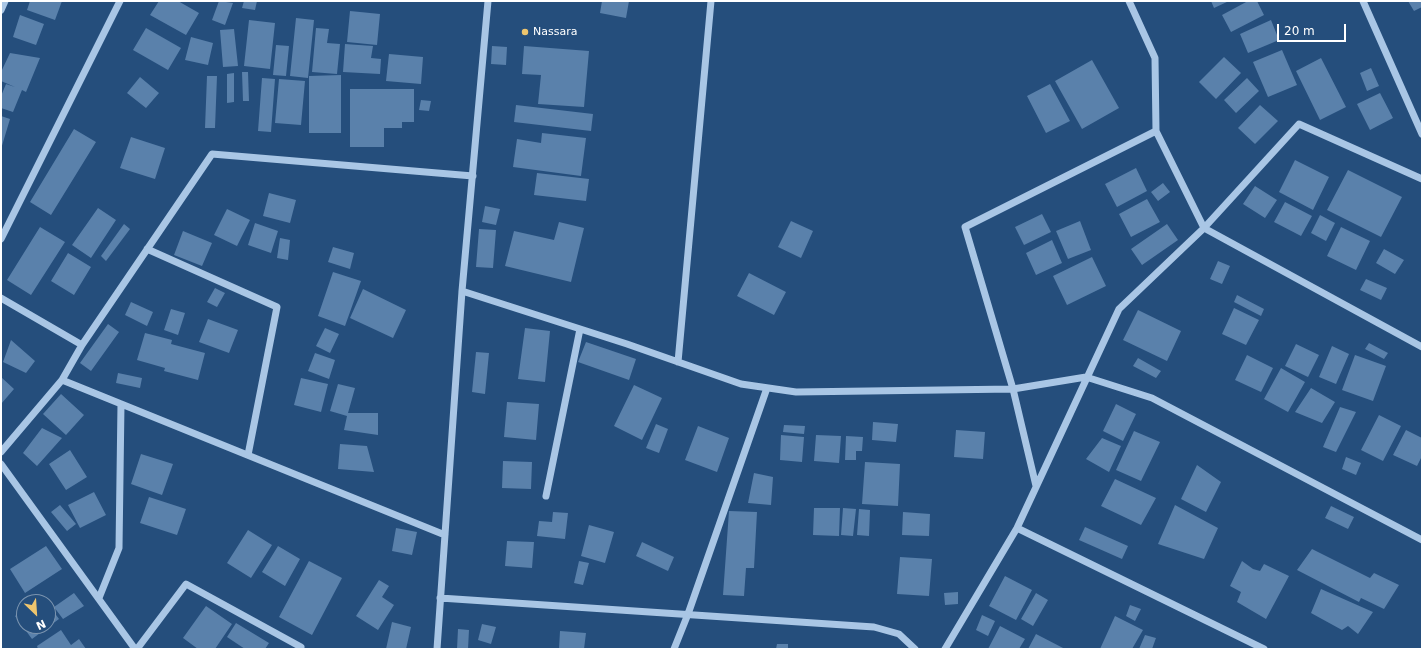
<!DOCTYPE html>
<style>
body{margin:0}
#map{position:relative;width:1423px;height:650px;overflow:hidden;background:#254e7c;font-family:"DejaVu Sans",sans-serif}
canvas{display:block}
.frame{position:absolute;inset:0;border:2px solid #fff;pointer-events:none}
.north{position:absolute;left:16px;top:594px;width:40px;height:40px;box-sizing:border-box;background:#254e7c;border:1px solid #7c95b0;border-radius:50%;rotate:155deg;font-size:11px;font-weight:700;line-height:16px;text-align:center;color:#fff}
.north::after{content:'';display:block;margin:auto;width:14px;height:18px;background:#eec56e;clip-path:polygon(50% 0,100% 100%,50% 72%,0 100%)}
.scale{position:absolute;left:1277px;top:24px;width:69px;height:18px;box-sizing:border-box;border:2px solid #fff;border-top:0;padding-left:5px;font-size:12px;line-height:14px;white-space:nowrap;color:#fff;-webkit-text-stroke:3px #254e7c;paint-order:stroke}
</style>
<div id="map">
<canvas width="1423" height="650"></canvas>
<div class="frame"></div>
<div class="north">N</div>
<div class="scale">20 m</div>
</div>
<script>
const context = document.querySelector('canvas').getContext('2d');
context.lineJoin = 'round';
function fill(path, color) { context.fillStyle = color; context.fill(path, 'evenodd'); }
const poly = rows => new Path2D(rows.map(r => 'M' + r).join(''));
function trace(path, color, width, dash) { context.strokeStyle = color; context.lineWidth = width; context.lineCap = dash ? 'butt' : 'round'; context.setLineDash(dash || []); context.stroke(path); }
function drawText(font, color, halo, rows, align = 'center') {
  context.font = font + ' "DejaVu Sans",sans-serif'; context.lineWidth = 3; context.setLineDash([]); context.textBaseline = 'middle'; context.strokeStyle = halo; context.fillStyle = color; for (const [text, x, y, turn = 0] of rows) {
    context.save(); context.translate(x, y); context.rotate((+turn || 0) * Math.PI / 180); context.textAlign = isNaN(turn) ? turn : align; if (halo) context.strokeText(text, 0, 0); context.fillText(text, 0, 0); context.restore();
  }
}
const building = poly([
 [30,1,62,1,55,20,27,10],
 [159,1,178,1,199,13,186,35,150,15],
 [219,1,233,3,225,25,212,20],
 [244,1,257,1,255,10,242,8],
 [602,1,629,1,626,18,600,13],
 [1211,1,1229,1,1214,8],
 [1248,1,1257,1,1264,15,1231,32,1222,15],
 [1408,1,1422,1,1422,7,1414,11],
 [350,11,380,14,377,45,347,42],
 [20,15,44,24,36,45,13,37],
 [296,18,314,20,308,78,290,76],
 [249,20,275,23,270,69,244,66],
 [1271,20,1279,40,1248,53,1240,34],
 [146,28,181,48,168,70,133,50],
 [316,28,329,29,327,43,340,44,337,74,312,72],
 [234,29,238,66,223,67,220,30],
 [191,37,213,43,208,65,185,60],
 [345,44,373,46,371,58,381,59,380,74,343,72],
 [276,45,289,46,286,76,273,75],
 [492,46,507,47,506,65,491,64],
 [524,46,589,51,584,107,538,104,541,75,522,74],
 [1282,50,1297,85,1268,97,1253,62],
 [10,53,40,58,26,92,22,90,13,112,1,108,1,96,6,84,15,87,1,81,1,72],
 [389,54,423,57,421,84,386,81],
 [1224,57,1241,73,1216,99,1199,82],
 [1321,58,1346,107,1320,120,1296,71],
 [1092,60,1119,108,1082,129,1055,81],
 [1371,68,1379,86,1367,91,1360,73],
 [242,72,248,72,249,101,243,101],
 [234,73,234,102,227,103,227,74],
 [341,75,341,133,309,133,309,76],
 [207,76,217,76,215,128,205,128],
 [140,77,159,93,146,108,127,93],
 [262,78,275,79,271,132,258,131],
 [1247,78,1259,91,1236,113,1224,100],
 [279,79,305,81,301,125,275,123],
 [1050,84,1070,121,1046,133,1027,96],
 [350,89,414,89,414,122,402,122,402,128,384,128,384,147,350,147],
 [1380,93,1393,118,1370,130,1357,104],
 [421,100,431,101,429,111,419,110],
 [516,105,593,114,591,131,514,122],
 [1260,105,1278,121,1255,144,1238,128],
 [1,116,10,119,1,149],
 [74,129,96,142,51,215,30,202],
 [542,133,586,138,581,176,513,167,517,139,541,143],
 [131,137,165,148,155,179,120,168],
 [1295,160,1329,177,1313,210,1279,192],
 [1136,168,1147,191,1117,207,1105,184],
 [1348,170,1402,197,1381,237,1327,210],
 [537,173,589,179,586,201,534,195],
 [1163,183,1170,192,1158,201,1151,192],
 [1255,186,1277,200,1265,218,1243,204],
 [269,193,296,200,290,223,263,216],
 [1147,199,1160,222,1131,237,1119,214],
 [1285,202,1312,216,1301,236,1274,222],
 [485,206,500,209,496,225,482,222],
 [98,208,116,220,91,258,72,245],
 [227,209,250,220,237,246,214,235],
 [1042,214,1051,232,1024,245,1015,227],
 [1320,215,1335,223,1326,241,1311,233],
 [791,221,813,231,801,258,778,247],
 [1080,221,1091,250,1068,259,1056,231],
 [559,222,584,228,571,282,505,266,514,231,554,240],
 [255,223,278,231,271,253,248,245],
 [124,224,130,229,106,261,101,256],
 [1167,224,1178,240,1142,265,1131,249],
 [40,227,65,242,31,295,7,280],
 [1341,227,1370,241,1356,270,1327,256],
 [479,229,496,230,493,268,476,267],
 [183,231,212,243,202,266,174,255],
 [280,238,290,240,288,260,277,258],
 [1052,240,1062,263,1036,275,1026,253],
 [333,247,354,253,350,269,328,262],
 [1384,249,1404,260,1395,274,1376,263],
 [68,253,91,267,74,295,51,281],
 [1092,257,1106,286,1067,305,1053,276],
 [1218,261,1230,266,1222,284,1210,279],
 [333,272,361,281,345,326,318,316],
 [749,273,786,292,774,315,737,296],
 [1366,279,1387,288,1381,300,1360,290],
 [215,288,225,293,217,307,207,302],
 [363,289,406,310,393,338,350,318],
 [1237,295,1264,309,1261,316,1234,302],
 [131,302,153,312,147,326,125,315],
 [1234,308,1259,320,1246,345,1222,334],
 [171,309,185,313,178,335,164,330],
 [1138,310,1181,331,1167,361,1123,340],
 [208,319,238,330,229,353,199,342],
 [108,324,119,332,91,371,80,363],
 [325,328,339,334,330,353,316,346],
 [525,328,550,331,545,382,518,379],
 [145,333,172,340,171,344,205,353,198,380,164,371,165,368,137,360],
 [11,340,35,361,26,373,3,362],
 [586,342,636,359,629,380,578,362],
 [1369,343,1388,353,1384,359,1365,349],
 [1296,344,1319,355,1308,377,1285,366],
 [1332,346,1349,354,1336,384,1319,377],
 [476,352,489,353,485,394,472,392],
 [315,353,335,360,329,379,308,371],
 [1247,355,1273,368,1261,392,1235,380],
 [1355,355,1386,366,1373,401,1342,390],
 [1138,358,1161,371,1156,378,1133,366],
 [1281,368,1305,382,1288,412,1264,399],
 [118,373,142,378,140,388,116,383],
 [1,377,14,389,1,404],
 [301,378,328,384,321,412,294,405],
 [338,384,355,388,348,413,378,413,378,435,344,430,347,416,330,411],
 [634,385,662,398,642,440,614,426],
 [1311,388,1335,402,1322,423,1295,412],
 [61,394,84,415,66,435,43,414],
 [507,402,539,404,536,440,504,437],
 [1116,404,1136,414,1123,441,1103,431],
 [1340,407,1356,412,1336,452,1323,447],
 [1379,415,1401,426,1383,461,1361,450],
 [873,422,898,424,896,442,872,440],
 [656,424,668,429,659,453,646,448],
 [784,425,805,426,804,434,783,432],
 [698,426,729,438,717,472,685,460],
 [42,428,62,438,37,466,23,453],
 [956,430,985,432,983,459,954,457],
 [1406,430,1422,438,1422,456,1417,466,1393,455],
 [1134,431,1160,442,1141,481,1116,470],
 [781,435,804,437,802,462,780,460],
 [816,435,841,436,839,463,814,461],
 [846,436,863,437,862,451,856,451,856,460,845,460],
 [1102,438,1121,446,1109,472,1086,459],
 [340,444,367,446,374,472,338,469],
 [70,450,87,477,66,490,49,464],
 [141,454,173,464,162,495,131,484],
 [1346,457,1361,463,1356,475,1342,469],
 [503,461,532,462,531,489,502,488],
 [865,462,900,464,898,506,862,504],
 [1197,465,1221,482,1206,512,1181,499],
 [754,473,773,477,771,505,748,503],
 [1115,479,1156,498,1141,525,1101,506],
 [94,492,106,515,80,528,68,505],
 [149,497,186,509,177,535,140,523],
 [60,505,76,524,67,531,51,512],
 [1175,505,1218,528,1204,559,1158,544],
 [1331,506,1354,517,1348,529,1325,518],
 [814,508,840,508,839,536,813,535],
 [843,508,856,509,853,536,841,535],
 [859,509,870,510,869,536,857,535],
 [729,511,757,512,754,568,746,568,744,596,723,595],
 [553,512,568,513,565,539,537,536,539,521,552,522],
 [903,512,930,514,929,536,902,535],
 [589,525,614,532,605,563,581,556],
 [1085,527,1128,546,1122,559,1079,540],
 [396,528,417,532,412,555,392,551],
 [248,530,272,545,251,578,227,563],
 [507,541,534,542,532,568,505,566],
 [642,542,674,557,668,571,636,556],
 [46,546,62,569,25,593,10,569],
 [278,546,300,559,285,586,262,572],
 [1312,549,1370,578,1374,573,1399,585,1384,609,1361,598,1359,602,1297,570],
 [900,557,932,559,929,596,897,594],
 [309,561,342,578,312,635,279,617],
 [579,561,589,563,583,585,574,583],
 [1242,561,1253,569,1260,571,1264,564,1289,576,1266,619,1237,602,1241,592,1230,586],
 [1005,576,1032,590,1016,620,989,606],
 [379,580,389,586,382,597,394,605,378,630,356,616],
 [1321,589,1373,612,1358,634,1348,626,1342,630,1311,613],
 [958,592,958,604,945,605,944,593],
 [74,593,84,606,63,619,54,607],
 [1036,593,1048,600,1033,626,1021,619],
 [48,604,59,619,32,639,15,616,24,609,24,626,48,626],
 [1130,605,1141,609,1135,621,1126,616],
 [206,606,232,624,215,649,198,649,183,638],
 [982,615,995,621,988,636,976,630],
 [1115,616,1143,630,1132,649,1100,649],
 [392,622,411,627,406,649,386,649],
 [236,623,269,643,265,649,245,649,227,637],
 [482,624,496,627,491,644,478,640],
 [1000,626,1025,639,1019,649,988,649],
 [458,629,469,630,468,649,457,649],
 [61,630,71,645,79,639,86,649,38,649,37,646],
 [560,631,586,633,584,649,559,649],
 [1036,634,1065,649,1028,649],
 [1145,635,1156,638,1152,649,1139,649],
 [777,644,788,644,788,649,776,649]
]);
const minor = poly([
 [1129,1,1155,58,1156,131],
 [1363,1,1422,134],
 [1,10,5,1],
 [1,239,120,1],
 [147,249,277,307,248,455],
 [462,291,627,344,741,384,796,392,1013,389,1086,377,1152,398,1422,540],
 [1,298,82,345],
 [678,362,711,1],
 [62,380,445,535],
 [1,452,62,380,82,345,212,154,473,176],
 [1,464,135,649],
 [1036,486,1013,389,965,227,1156,131,1204,228,1422,347],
 [546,496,580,329],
 [1017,528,1264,649],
 [99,598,119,548,121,404],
 [440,598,874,627,899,634,915,649],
 [137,649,186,584,301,647,300,649],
 [437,649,462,291,488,1],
 [674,649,688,614,767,388],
 [945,649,1017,528,1119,309,1204,228,1299,124,1422,179]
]);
const markers = [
 [525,32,4,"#eec56e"]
];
const poiNames = [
 ["Nassara",533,32]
];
fill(building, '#5a81ab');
trace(minor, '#a9c6e5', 7);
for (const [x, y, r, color] of markers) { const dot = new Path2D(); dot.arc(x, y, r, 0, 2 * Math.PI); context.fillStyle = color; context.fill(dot); trace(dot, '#254e7c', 1.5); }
drawText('11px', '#fff', '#254e7c', poiNames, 'left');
</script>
